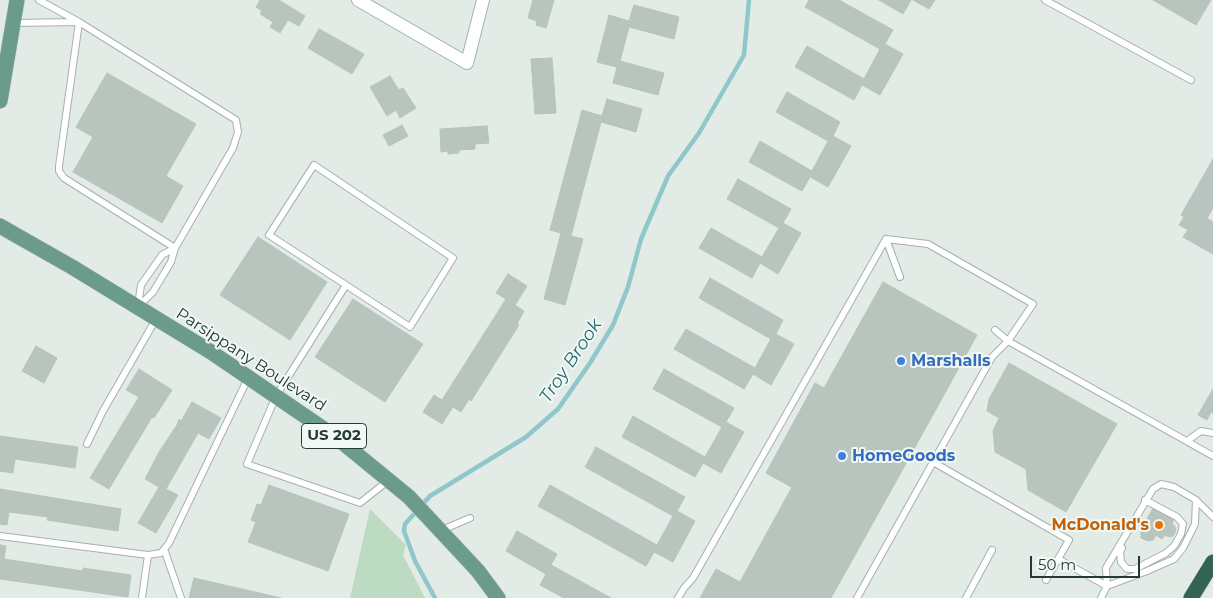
<!DOCTYPE html>
<style>
body{margin:0}
#map{position:relative;width:1213px;height:598px;overflow:hidden;background:#e2ebe6;font-family:Montserrat,sans-serif}
canvas{display:block}
.scale{position:absolute;left:1030px;top:556px;width:110px;height:22px;box-sizing:border-box;border:2px solid #243a32;border-top:0;padding-left:6px;font-size:15px;line-height:18px;white-space:nowrap;color:#243a32;-webkit-text-stroke:4px #f2f8f4;paint-order:stroke}
</style>
<div id="map">
<canvas width="1213" height="598"></canvas>
<div class="scale">50 m</div>
</div>
<script>
const context = document.querySelector('canvas').getContext('2d');
context.lineJoin = 'round';
function fill(path, color) { context.fillStyle = color; context.fill(path, 'evenodd'); }
const poly = rows => new Path2D(rows.map(r => 'M' + r).join(''));
function trace(path, color, width, dash) { context.strokeStyle = color; context.lineWidth = width; context.lineCap = dash ? 'butt' : 'round'; context.setLineDash(dash || []); context.stroke(path); }
function drawText(font, color, halo, rows, align = 'center') {
  context.font = font + ' Montserrat,sans-serif'; context.lineWidth = 4; context.setLineDash([]); context.textBaseline = 'middle'; context.strokeStyle = halo; context.fillStyle = color; for (const [text, x, y, turn = 0] of rows) {
    context.save(); context.translate(x, y); context.rotate((+turn || 0) * Math.PI / 180); context.textAlign = isNaN(turn) ? turn : align; if (halo) context.strokeText(text, 0, 0); context.fillText(text, 0, 0); context.restore();
  }
}
const green = poly([
 [370,509,406,545,403,555,425,598,350,598]
]);
const stream = poly([
 [435,598,415,561,404,531,405,524,430,496,526,437,558,409,590,363,613,325,628,287,641,239,668,176,699,133,744,55,749,0]
]);
const building = poly([
 [260,0,279,0,305,16,299,26,288,20,280,33,270,27,273,22,260,14,262,11,256,7,260,0],
 [533,0,554,0,546,28,536,25,537,21,528,18,533,0],
 [809,0,839,0,893,30,885,44,903,54,880,95,862,85,854,100,795,67,807,46,864,79,880,49,805,7,809,0],
 [879,0,911,0,903,14,879,0],
 [913,0,935,0,929,9,913,0],
 [1153,0,1211,0,1196,25,1153,0],
 [634,5,679,17,674,39,629,27,620,61,664,73,658,95,613,83,617,67,597,62,609,15,629,21,634,5],
 [319,29,364,54,352,74,308,48,319,29],
 [552,58,556,113,535,114,531,59,552,58],
 [107,73,196,124,166,176,183,186,162,223,73,172,93,137,76,127,107,73],
 [390,76,399,90,403,88,416,108,400,118,396,110,387,116,370,87,390,76],
 [787,92,840,122,833,136,851,146,828,187,810,177,802,191,749,162,760,141,812,171,828,141,776,112,787,92],
 [607,99,642,109,636,132,601,122,571,236,583,239,565,305,544,299,561,233,550,230,582,110,602,116,607,99],
 [402,125,408,136,389,146,383,135,402,125],
 [487,126,489,143,475,144,475,149,459,150,459,153,448,154,448,151,441,152,440,129,487,126],
 [1213,159,1213,208,1207,218,1213,222,1213,254,1183,237,1188,230,1179,225,1184,217,1181,215,1213,159],
 [738,179,791,209,783,223,801,233,778,274,760,263,752,278,699,248,711,228,762,257,779,228,727,199,738,179],
 [258,237,327,282,290,340,220,295,258,237],
 [508,274,527,286,515,305,524,311,517,324,519,325,471,401,469,399,461,412,453,407,442,424,423,412,434,395,442,400,506,299,496,293,508,274],
 [710,278,783,320,776,334,794,344,771,385,753,374,744,389,674,349,686,329,755,368,771,339,699,298,710,278],
 [883,282,977,335,919,440,824,388,883,282],
 [353,299,423,344,385,402,315,357,353,299],
 [36,346,57,358,44,383,22,371,36,346],
 [1009,363,1117,424,1066,512,1028,490,1026,469,995,452,993,431,999,418,987,411,989,399,1009,363],
 [139,369,172,390,154,418,152,417,109,489,90,478,139,397,126,390,139,369],
 [664,369,734,408,726,422,744,432,721,473,703,463,695,477,622,437,633,416,705,457,722,427,653,389,664,369],
 [815,383,919,440,869,530,766,473,815,383],
 [1213,389,1213,413,1211,412,1207,420,1198,415,1213,389],
 [192,402,221,418,209,439,198,433,166,489,178,495,156,533,138,523,159,487,145,479,159,452,177,425,179,419,181,421,192,402],
 [0,436,78,447,75,468,15,459,13,473,0,471,0,436],
 [596,447,685,497,677,511,695,521,673,562,654,552,646,566,538,506,550,485,657,545,673,516,585,467,596,447],
 [269,485,349,514,328,571,248,542,256,522,251,520,257,504,261,505,269,485],
 [792,487,869,530,831,598,700,598,716,569,740,582,792,487],
 [0,489,121,509,118,531,47,520,48,517,9,512,7,525,0,524,0,489],
 [1153,508,1174,520,1172,523,1175,527,1176,531,1173,536,1170,537,1165,535,1162,539,1156,535,1153,540,1148,541,1141,538,1141,530,1153,508],
 [517,531,557,554,551,565,611,598,564,598,540,585,546,574,506,551,517,531],
 [0,545,6,546,4,559,83,571,83,568,131,575,128,597,0,579,0,545],
 [194,578,281,598,189,598,194,578]
]);
const lane = poly([
 [39,0,79,22,236,120,238,132,233,148,175,248,171,262,153,292,138,307],
 [1045,0,1191,80],
 [79,22,59,166,59,171,64,178,175,248,162,255,141,285,138,306],
 [13,23,78,22],
 [886,239,900,277],
 [346,285,269,235,314,165,453,258,410,327,346,285,276,396,247,464,360,503,389,480],
 [995,330,1008,341,1213,456],
 [1187,441,1201,431,1213,433],
 [87,444,103,411,156,319],
 [933,462,1069,540,1046,580],
 [442,530,470,518],
 [0,536,148,555,161,553,169,543,248,378],
 [1122,548,1120,553,1121,562,1127,569,1135,569,1166,553,1174,546,1181,534,1183,524,1177,517,1145,500],
 [164,549,181,598],
 [1058,559,1107,586,1147,571,1174,559,1183,548,1195,524,1196,500],
 [142,598,148,555],
 [678,598,684,588,693,578,886,239],
 [857,598,992,357,1008,341,1033,304,928,244,886,239],
 [966,598,992,550],
 [1101,598,1107,586,1106,568,1153,489,1161,484,1174,487,1196,500,1213,517]
]);
const street = poly([
 [358,0,467,63,483,0]
]);
const primary = poly([
 [0,101,17,0],
 [0,226,72,267,211,352,337,438,409,497,478,571,498,598]
]);
const highway = poly([
 [1191,598,1213,562]
]);
const markers = [
 [901,361,5,"#3f7fe0"],
 [842,456,5,"#3f7fe0"],
 [1159,525,5,"#e8710a"]
];
const shields = [
 [334,436,65]
];
const shieldNames = [
 ["US 202",334,436]
];
const streetNames = [
 ["Parsippany Boulevard",251,360,33]
];
const shopNames = [
 ["Marshalls",911,361],
 ["HomeGoods",852,456]
];
const foodNames = [
 ["McDonald's",1149,525]
];
const waterNames = [
 ["Troy Brook",571,361,-56]
];
fill(green, '#bddac2');
trace(stream, '#8fc7cb', 4.5);
fill(building, '#b8c5bf');
trace(building, '#b5c4bc', 1);
trace(lane, '#a5b2ac', 8);
trace(street, '#a5b2ac', 14);
trace(primary, '#c2c8c6', 16);
trace(highway, '#c2c8c6', 16);
trace(lane, '#fff', 6);
trace(street, '#fff', 12);
trace(primary, '#6b9c8b', 15);
trace(highway, '#326355', 15);
for (const [x, y, r, color] of markers) { const dot = new Path2D(); dot.arc(x, y, r, 0, 2 * Math.PI); context.fillStyle = color; context.fill(dot); trace(dot, '#f2f8f4', 2); }
for (const [x, y, w] of shields) { const box = new Path2D(); box.roundRect(x - w / 2, y - 12.5, w, 25, 4); context.fillStyle = '#f2f8f4'; context.fill(box); trace(box, '#243a32', 1); }
drawText('bold 15px', '#243a32', null, shieldNames);
drawText('16px', '#243a32', '#f2f8f4', streetNames);
drawText('bold 16px', '#366cbe', '#f2f8f4', shopNames, 'left');
drawText('bold 16px', '#c56008', '#f2f8f4', foodNames, 'right');
drawText('italic 18px', '#236a70', '#f2f8f4', waterNames);
</script>
